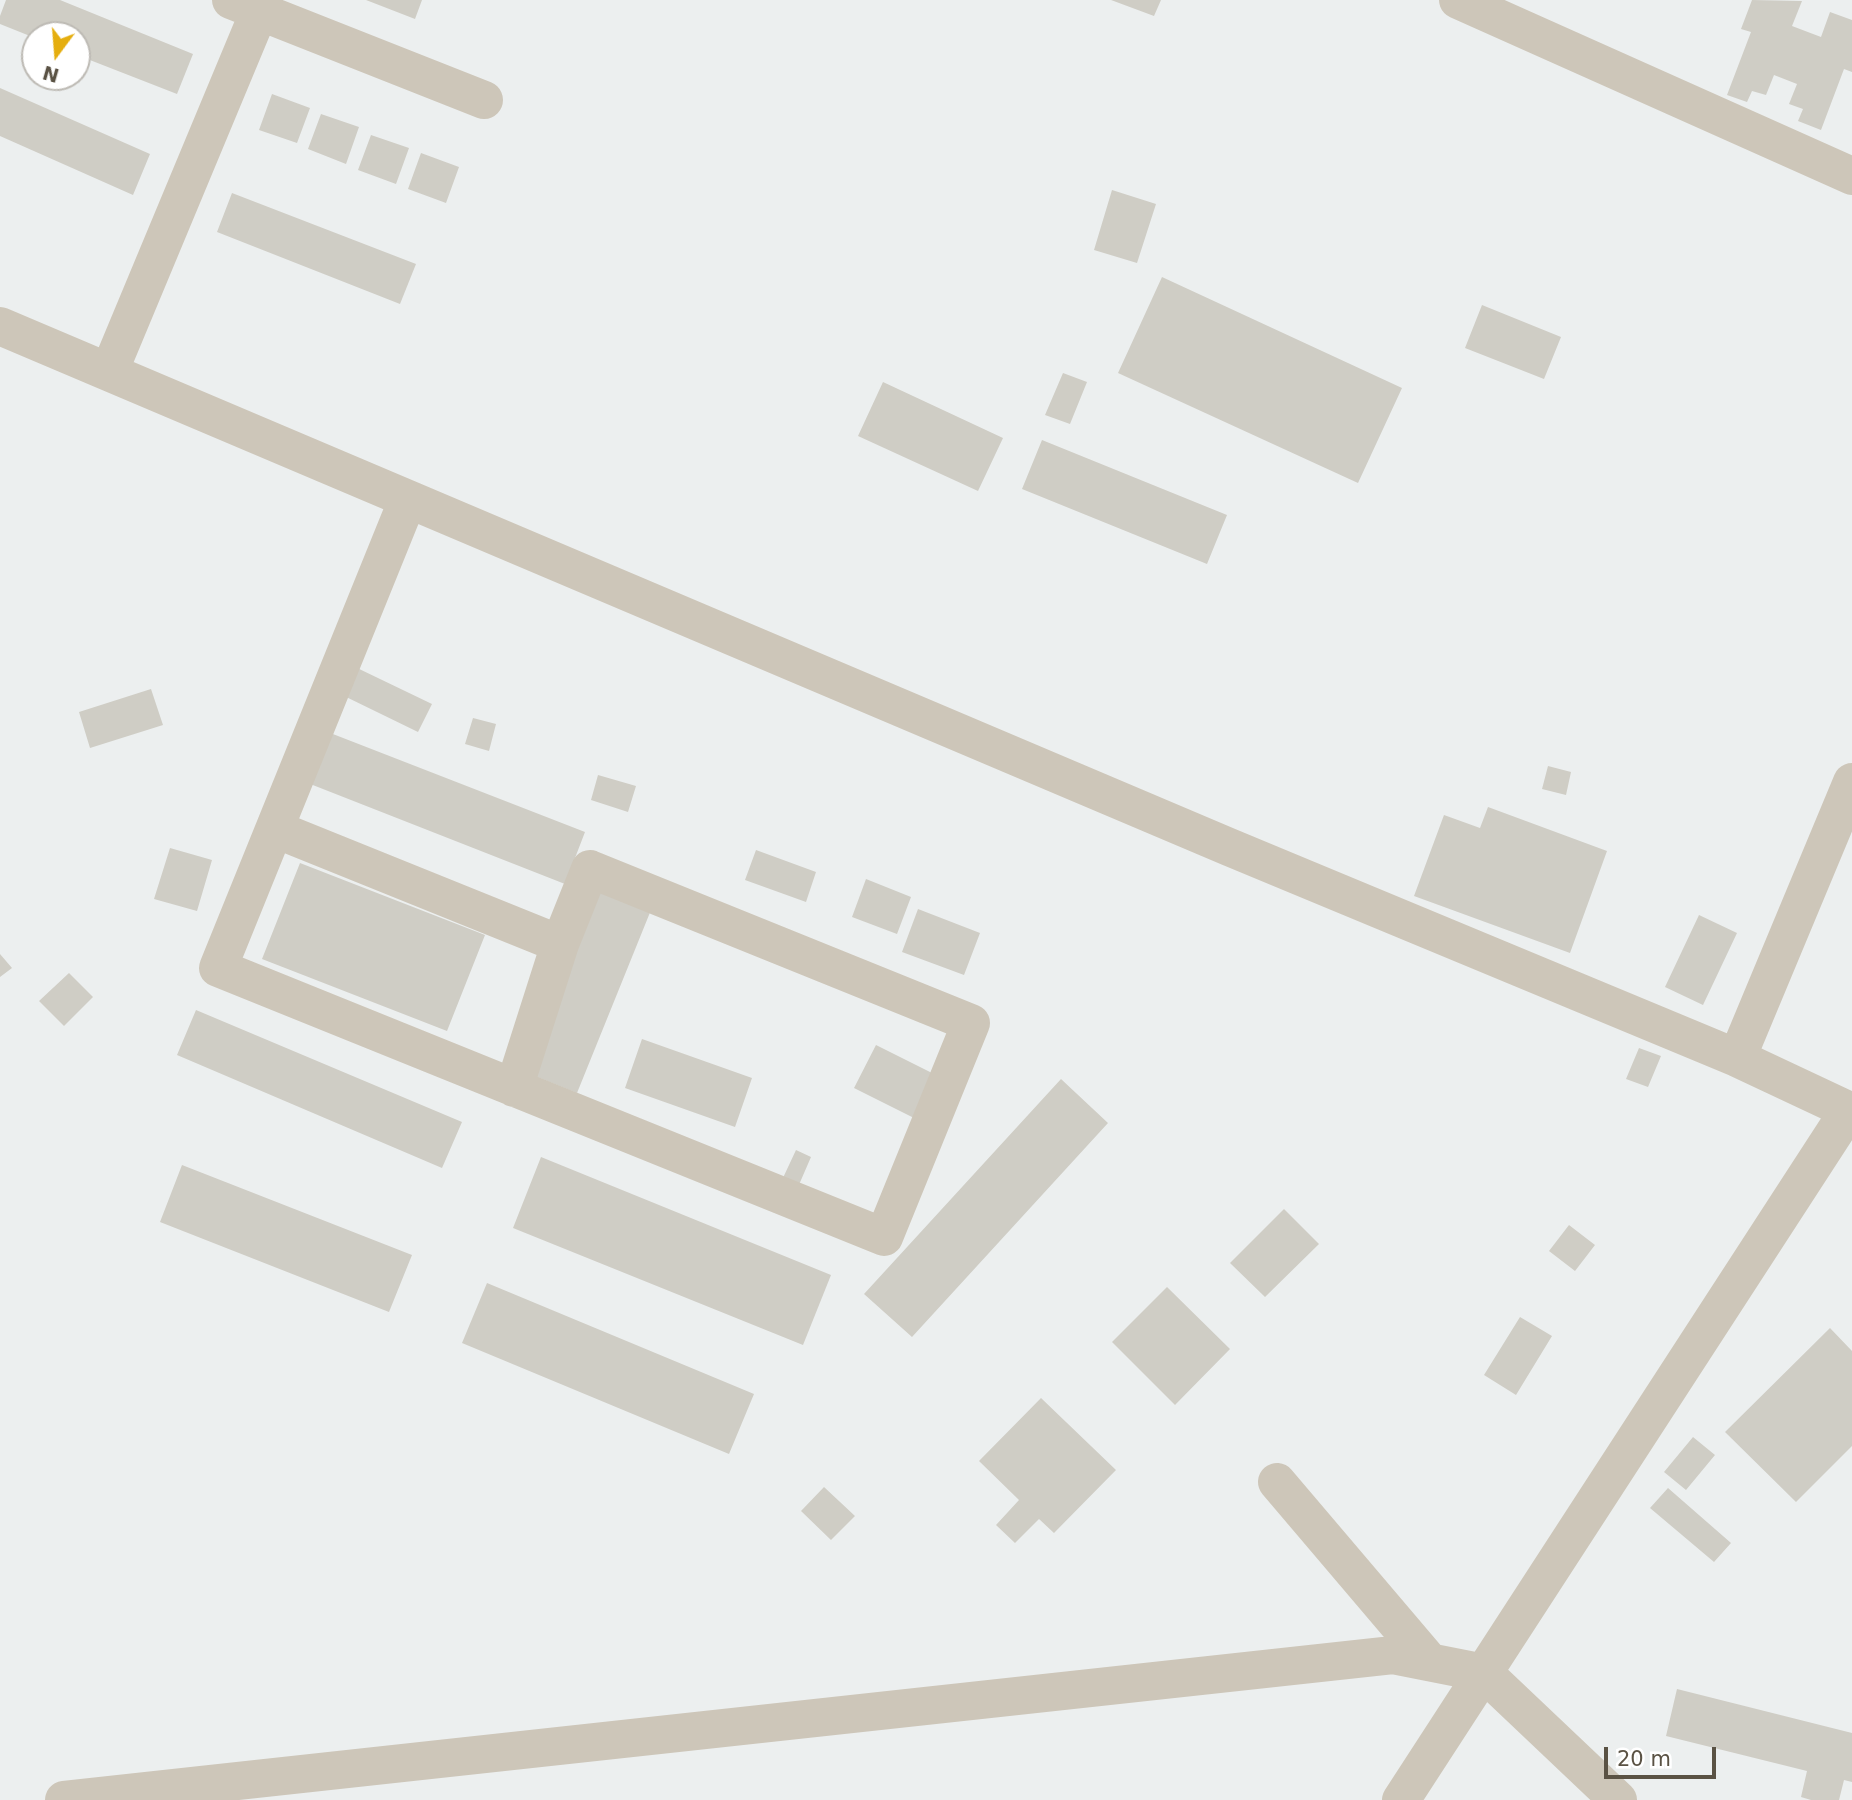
<!DOCTYPE html>
<style>
body{margin:0}
#map{position:relative;width:1852px;height:1800px;overflow:hidden;background:#ecefef;font-family:"DejaVu Sans",sans-serif}
canvas{display:block}
.north{position:absolute;left:21px;top:21px;width:70px;height:70px;box-sizing:border-box;background:#fff;border:2px solid #bdbab4;border-radius:50%;rotate:196deg;font-size:19px;font-weight:700;line-height:28px;text-align:center;color:#5a5244}
.north::after{content:'';display:block;margin:auto;width:24px;height:32px;background:#e5ae0f;clip-path:polygon(50% 0,100% 100%,50% 72%,0 100%)}
.scale{position:absolute;left:1604px;top:1747px;width:112px;height:32px;box-sizing:border-box;border:4px solid #5a5244;border-top:0;padding-left:9px;font-size:21px;line-height:24px;white-space:nowrap;color:#5a5244;-webkit-text-stroke:5px #fff;paint-order:stroke}
</style>
<div id="map">
<canvas width="1852" height="1800"></canvas>
<div class="north">N</div>
<div class="scale">20 m</div>
</div>
<script>
const context = document.querySelector('canvas').getContext('2d');
context.lineJoin = 'round';
function fill(path, color) { context.fillStyle = color; context.fill(path, 'evenodd'); }
const poly = rows => new Path2D(rows.map(r => 'M' + r).join(''));
function trace(path, color, width, dash) { context.strokeStyle = color; context.lineWidth = width; context.lineCap = dash ? 'butt' : 'round'; context.setLineDash(dash || []); context.stroke(path); }
const building = poly([
 [6,0,60,0,193,54,177,94,77,55,77,35,35,35,35,38,0,24,0,16],
 [366,0,422,0,415,19],
 [1111,0,1161,0,1154,16],
 [1752,0,1802,1,1792,26,1821,37,1830,12,1852,20,1852,72,1844,69,1821,130,1798,121,1803,109,1789,104,1797,84,1774,75,1766,95,1752,91,1747,102,1727,95,1751,32,1741,29],
 [0,88,150,154,133,195,0,136],
 [272,94,310,108,297,143,259,130],
 [321,114,359,127,346,164,308,149],
 [371,135,409,148,396,184,358,170],
 [421,153,459,167,446,203,408,189],
 [1112,190,1156,204,1137,263,1094,250],
 [232,193,416,264,400,304,217,232],
 [1162,277,1402,388,1358,483,1118,373],
 [1482,305,1561,337,1544,379,1465,348],
 [1063,373,1087,382,1070,424,1045,415],
 [883,382,1003,438,978,491,858,436],
 [1042,440,1227,515,1207,564,1022,489],
 [353,666,432,704,418,732,340,694],
 [151,689,163,725,90,748,79,712],
 [473,718,496,724,489,751,465,744],
 [320,729,585,832,565,884,300,780],
 [1548,766,1571,772,1566,795,1542,789],
 [598,775,636,786,628,812,591,800],
 [1488,807,1607,851,1570,953,1414,896,1444,815,1480,828],
 [170,848,212,860,197,911,154,899],
 [756,850,816,872,806,902,745,880],
 [300,863,485,935,447,1031,262,959],
 [866,879,911,897,897,934,852,917],
 [599,889,651,910,577,1093,525,1072],
 [918,909,980,933,964,975,902,952],
 [1699,915,1737,933,1703,1005,1665,987],
 [0,954,12,968,0,977],
 [69,973,93,997,64,1026,39,1001],
 [196,1010,462,1122,442,1168,177,1055],
 [642,1039,752,1078,735,1127,625,1088],
 [876,1045,936,1075,914,1118,854,1088],
 [1639,1048,1661,1056,1648,1087,1626,1079],
 [1061,1079,1108,1123,912,1337,864,1294],
 [796,1150,811,1157,798,1187,782,1180],
 [541,1157,831,1275,803,1345,513,1228],
 [182,1165,412,1255,389,1312,160,1222],
 [1284,1209,1319,1244,1265,1297,1230,1263],
 [1569,1225,1595,1245,1575,1271,1549,1251],
 [487,1283,754,1394,729,1454,462,1343],
 [1167,1287,1230,1349,1175,1405,1112,1342],
 [1520,1317,1552,1336,1516,1395,1484,1375],
 [1830,1328,1852,1351,1852,1446,1796,1502,1725,1432],
 [1041,1398,1116,1470,1054,1533,1039,1519,1015,1543,996,1525,1019,1500,979,1461],
 [1693,1437,1715,1455,1686,1490,1664,1472],
 [824,1487,855,1516,831,1540,801,1511],
 [1668,1488,1731,1543,1714,1562,1650,1508],
 [1677,1689,1852,1733,1852,1782,1844,1780,1839,1800,1811,1800,1801,1797,1807,1771,1666,1736]
]);
const minor = poly([
 [231,0,484,100],
 [1458,0,1852,176],
 [0,326,1229,847,1737,1058,1852,1112],
 [109,372,264,0],
 [275,829,560,944,590,869,971,1023,884,1237,218,968,408,499],
 [1737,1058,1852,782],
 [514,1088,560,944],
 [1277,1482,1430,1662],
 [64,1800,1393,1655,1484,1673,1618,1800],
 [1401,1800,1849,1110]
]);
fill(building, '#cfcdc5');
trace(minor, '#cdc6b9', 38);
</script>
